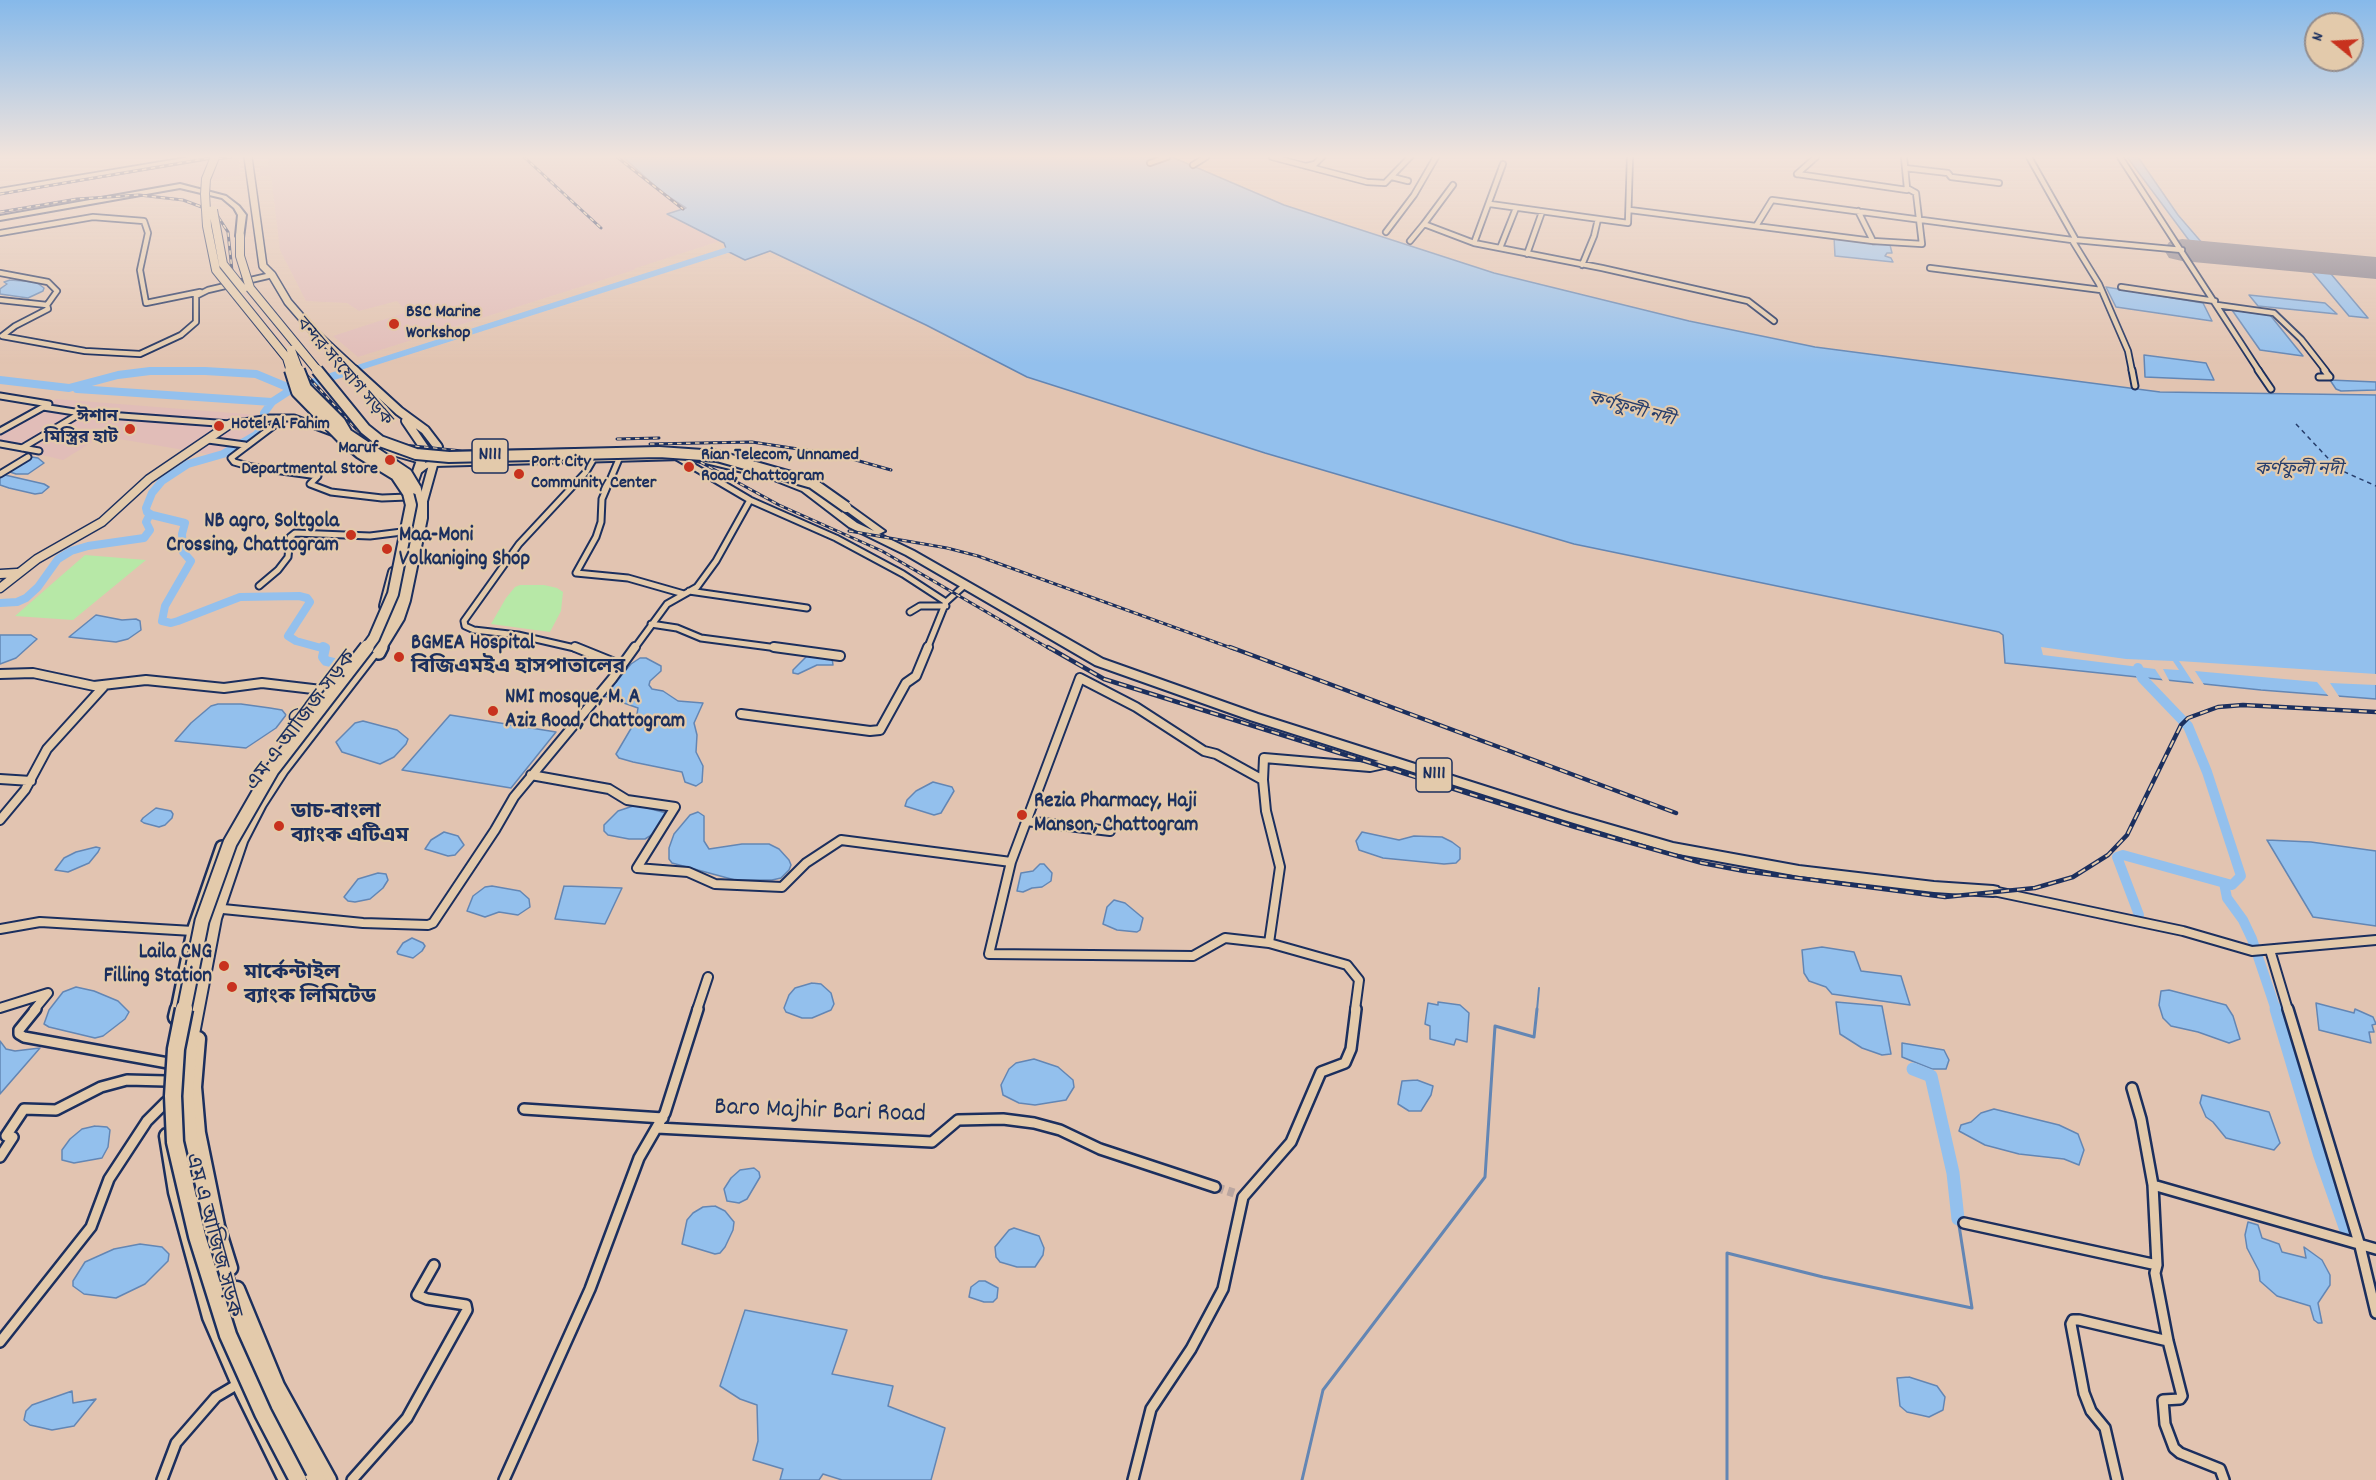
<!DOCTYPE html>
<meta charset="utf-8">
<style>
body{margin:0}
#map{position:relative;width:2376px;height:1480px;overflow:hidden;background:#e2c4b1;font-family:Dekko,sans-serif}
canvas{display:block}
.north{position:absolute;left:2304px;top:12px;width:60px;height:60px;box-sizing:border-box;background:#e3caab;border:2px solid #938c8c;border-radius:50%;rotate:288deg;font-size:16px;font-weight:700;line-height:24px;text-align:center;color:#1b2f5e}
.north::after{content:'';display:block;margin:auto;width:21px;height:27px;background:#c8321e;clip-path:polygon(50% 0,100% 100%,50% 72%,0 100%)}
</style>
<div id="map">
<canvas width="2376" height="1480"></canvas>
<div class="north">N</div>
</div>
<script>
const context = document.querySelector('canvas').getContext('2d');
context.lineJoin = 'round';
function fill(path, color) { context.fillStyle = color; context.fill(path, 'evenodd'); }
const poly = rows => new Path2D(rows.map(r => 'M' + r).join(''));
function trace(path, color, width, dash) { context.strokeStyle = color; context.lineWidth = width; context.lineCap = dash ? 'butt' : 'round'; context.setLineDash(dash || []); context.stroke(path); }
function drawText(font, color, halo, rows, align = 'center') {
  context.font = font + ' Dekko,"Noto Sans Bengali",sans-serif'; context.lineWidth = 4.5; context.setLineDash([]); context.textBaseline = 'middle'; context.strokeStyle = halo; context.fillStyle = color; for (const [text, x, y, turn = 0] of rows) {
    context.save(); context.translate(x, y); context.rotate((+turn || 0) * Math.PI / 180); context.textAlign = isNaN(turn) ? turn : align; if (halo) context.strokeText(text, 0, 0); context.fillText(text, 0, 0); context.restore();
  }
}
const built = poly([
 [212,157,239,157,240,175,0,216,0,193],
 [268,157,623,157,663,193,687,208,668,214,720,241,636,268,634,270,358,357,333,336,407,312,397,301,359,311,347,303,306,301,280,250,271,175,260,177,259,168,269,166],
 [56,399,257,415,260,421,259,427,244,441,213,455,102,436,63,460,0,445,0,430]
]);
const green = poly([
 [85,555,146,560,73,620,15,616],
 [520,585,544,585,557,588,563,592,561,611,550,632,491,624,506,598,515,587]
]);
const water = poly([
 [623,157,1172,157,1284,205,1494,273,1689,321,1815,347,2160,392,2376,395,2376,699,2261,690,2005,663,2003,635,1999,632,1574,544,1265,453,1027,377,926,325,770,251,745,260,727,251,724,243,667,214,686,208,663,193,623,157],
 [2127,157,2138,157,2178,215,2203,244,2191,243,2127,157],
 [1834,237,1890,245,1892,253,1887,253,1885,256,1891,258,1893,262,1835,256,1834,237],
 [2307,266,2326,268,2368,318,2349,316,2307,266],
 [10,280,36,282,44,288,43,291,28,298,0,294,0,289,7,284,4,282,10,280],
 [2106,287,2203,303,2212,321,2116,307,2106,287],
 [2249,295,2325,303,2337,314,2258,306,2249,295],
 [2232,310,2270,315,2303,356,2260,350,2232,310],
 [2144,355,2206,363,2214,380,2145,377,2144,355],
 [2330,380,2376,382,2376,390,2341,391,2336,389,2330,380],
 [32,457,38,458,44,463,28,474,16,474,10,472,32,457],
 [5,475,44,484,49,487,42,493,35,494,9,488,0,485,0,477,5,475],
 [96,615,122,620,136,619,140,621,141,630,128,639,116,642,69,637,96,615],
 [0,635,31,635,37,639,16,658,0,664,0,635],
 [809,654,832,658,833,665,817,665,798,674,793,673,793,670,809,654],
 [646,658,661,666,661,671,650,681,649,685,652,689,663,691,678,701,703,703,694,723,697,735,696,752,703,766,702,782,696,786,685,782,682,772,633,762,619,758,616,754,636,720,638,708,604,696,631,664,640,658,646,658],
 [218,704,241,704,270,708,282,710,286,715,276,728,246,748,175,741,191,723,211,706,218,704],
 [450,715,556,732,511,788,402,770,450,715],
 [363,721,397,730,408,739,406,744,394,757,380,764,342,752,336,742,355,723,363,721],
 [933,782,952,787,954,791,941,813,934,815,905,806,907,800,916,791,933,782],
 [636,805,666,813,667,818,658,831,645,839,629,839,608,835,604,831,604,825,618,811,636,805],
 [156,808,171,811,173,814,172,818,165,825,159,827,144,823,141,821,143,818,156,808],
 [698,812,704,816,704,841,709,849,742,844,769,844,779,849,789,860,791,865,789,870,781,878,772,880,735,880,672,863,669,859,669,848,674,834,690,815,698,812],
 [444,832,458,836,464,845,455,855,448,856,425,849,431,840,444,832],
 [1362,832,1399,840,1414,836,1442,837,1452,842,1460,848,1460,859,1456,863,1444,864,1383,858,1359,850,1356,841,1362,832],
 [2267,840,2311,842,2376,851,2376,926,2313,917,2267,840],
 [96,847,100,848,98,852,89,863,68,872,55,870,64,858,76,852,96,847],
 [1040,864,1044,864,1052,873,1051,881,1042,887,1032,888,1023,892,1017,891,1021,873,1033,871,1040,864],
 [378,873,386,874,388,880,383,888,370,899,355,902,348,901,344,897,358,879,378,873],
 [492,886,520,891,529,899,530,907,518,915,499,912,485,917,467,911,473,896,485,887,492,886],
 [564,886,622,888,605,924,555,919,564,886],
 [1114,900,1125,903,1143,918,1140,930,1137,932,1117,930,1103,924,1107,907,1114,900],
 [412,938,423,943,425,946,422,951,413,958,398,954,397,952,403,943,412,938],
 [1822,947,1854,952,1861,971,1901,976,1910,1005,1832,994,1826,987,1809,981,1804,973,1802,950,1822,947],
 [812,983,821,984,831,993,834,1004,831,1010,812,1018,802,1018,786,1012,784,1008,789,995,795,988,812,983],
 [76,987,94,991,118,1001,129,1012,125,1019,103,1036,95,1038,49,1027,44,1024,49,1010,63,992,76,987],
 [2169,990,2226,1005,2233,1016,2240,1039,2229,1043,2198,1032,2171,1026,2163,1018,2159,1005,2161,991,2169,990],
 [1438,1002,1460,1005,1469,1013,1467,1042,1456,1039,1454,1045,1430,1039,1430,1026,1425,1024,1428,1003,1438,1005,1438,1002],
 [1836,1002,1882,1006,1891,1054,1882,1055,1862,1048,1840,1034,1836,1002],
 [2316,1003,2354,1013,2355,1009,2373,1017,2376,1024,2372,1025,2374,1032,2369,1032,2371,1043,2319,1030,2316,1003],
 [0,1041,6,1049,15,1051,40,1048,0,1094,0,1041],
 [1902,1043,1944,1050,1949,1060,1946,1069,1932,1069,1902,1057,1902,1043],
 [1034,1059,1058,1067,1073,1080,1074,1087,1066,1100,1035,1105,1019,1103,1003,1095,1001,1085,1009,1069,1016,1063,1034,1059],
 [1417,1080,1433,1086,1431,1095,1421,1111,1409,1111,1398,1104,1402,1081,1417,1080],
 [2202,1095,2269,1112,2280,1143,2274,1150,2226,1138,2213,1122,2206,1117,2200,1103,2202,1095],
 [1994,1109,2059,1125,2078,1134,2084,1150,2079,1165,2064,1159,2019,1154,1985,1145,1959,1131,1961,1125,1971,1122,1981,1113,1994,1109],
 [95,1126,107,1127,110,1130,108,1147,102,1158,74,1163,62,1160,62,1150,70,1139,82,1129,95,1126],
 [754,1168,759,1172,760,1177,747,1199,739,1203,727,1201,724,1189,731,1178,740,1170,754,1168],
 [715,1206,725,1211,734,1222,733,1230,725,1247,720,1253,715,1254,682,1244,687,1220,693,1213,703,1207,715,1206],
 [2248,1222,2258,1225,2262,1238,2279,1244,2282,1252,2306,1258,2304,1247,2322,1260,2330,1275,2330,1285,2318,1303,2322,1323,2318,1323,2314,1320,2310,1306,2277,1296,2260,1281,2259,1271,2247,1248,2245,1235,2248,1222],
 [1014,1228,1039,1236,1044,1248,1043,1255,1035,1267,1017,1267,1000,1262,996,1257,995,1247,1009,1230,1014,1228],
 [140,1244,162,1247,169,1254,168,1261,145,1284,116,1298,84,1294,73,1286,73,1281,85,1262,114,1249,140,1244],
 [979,1281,985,1281,998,1288,997,1298,993,1302,984,1302,969,1297,971,1287,979,1281],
 [745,1310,847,1330,832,1374,893,1386,888,1406,945,1428,931,1480,842,1480,823,1474,819,1480,780,1480,783,1469,753,1460,758,1441,757,1405,740,1399,720,1386,745,1310],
 [1909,1377,1937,1386,1945,1397,1943,1410,1929,1417,1907,1412,1900,1406,1897,1378,1909,1377],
 [72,1391,73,1403,96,1399,74,1426,52,1430,30,1425,24,1420,26,1411,32,1405,72,1391]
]);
const pier = poly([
 [2041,647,2126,659,2173,661,2179,670,2163,669,2171,684,2165,684,2155,669,2043,655],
 [2179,661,2376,674,2376,685,2330,683,2340,698,2330,698,2317,682,2195,671,2206,688,2196,687]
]);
const streamFar1 = poly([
 [1537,1010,1539,988]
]);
const stream = poly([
 [1302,1480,1323,1390,1485,1177,1495,1026,1534,1037,1537,1009],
 [1727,1480,1727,1253,1823,1277,1972,1308,1958,1219]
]);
const canalFar3 = poly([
 [149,371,207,371],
 [348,371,737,247]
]);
const canalFar2 = poly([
 [0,380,69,388,118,375,150,371,205,371,256,374,292,389],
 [77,389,272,402],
 [0,603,17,602,26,598,38,587,58,559,71,551,88,546,144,538,150,530,146,522,150,514],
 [325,649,296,641,288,636,310,602,307,598,299,596,240,597,178,621,171,623,162,621,165,606,191,561,183,552,182,534,185,523,152,515,147,512,146,508,152,493,162,481,188,464,223,454,256,435,263,427,264,413,272,402,292,389,353,370]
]);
const canalFar1 = poly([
 [323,647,325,648,323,657,326,661,343,665],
 [2138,668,2142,678,2188,726,2207,772,2241,876,2232,885,2123,855,2117,857,2139,915],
 [2224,883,2227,898,2243,920,2252,939,2276,1010]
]);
const canal = poly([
 [2276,1009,2319,1153,2346,1230],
 [1913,1069,1931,1076,1953,1173,1958,1219]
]);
const ferry = poly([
 [2296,424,2338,469,2376,486]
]);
const runway = poly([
 [2182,239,2376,257,2376,279,2182,261,2169,258,2164,250,2169,242,2182,239]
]);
const streetTunnel = poly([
 [1215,1187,1234,1193]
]);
const streetFar3 = poly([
 [1272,157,1306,166],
 [1322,157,1315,164,1306,166,1367,182,1385,183,1410,157],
 [2029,157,2076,240,2072,240,2099,284,2128,351,2132,371],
 [2120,157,2259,371],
 [1150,163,1167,157],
 [1193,165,1206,157],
 [1905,168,1948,173,1951,177,1999,183],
 [1797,174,1907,190,1907,188],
 [1797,174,1816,157],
 [1392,177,1408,181],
 [0,191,204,157],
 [1490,204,1628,223,1630,157],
 [1630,210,1873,241,1922,244,1916,193,1907,188,1904,157],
 [1858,211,1873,241],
 [1424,224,1453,185],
 [1756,226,1772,200,2072,240],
 [1386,232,1414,195,1436,157],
 [0,233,93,217,144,221,148,233,140,270,146,303,200,292],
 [2076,240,2182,250],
 [1410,241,1424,224,1474,243,1602,268,1748,301,1774,321],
 [1474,243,1503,164],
 [1500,248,1516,208],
 [1527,254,1542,212],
 [1582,265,1594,236,1598,219],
 [1930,268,2101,290],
 [0,273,48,282,57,291,47,305],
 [2121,287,2215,301],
 [0,300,47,305,48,309,15,326,2,336,85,351,140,354,181,335,196,322,196,296,208,290,272,275],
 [2217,305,2274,313,2301,339,2326,371]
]);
const streetFar2 = poly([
 [2132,370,2135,386],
 [2258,370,2271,389],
 [2319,377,2330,377,2324,370],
 [0,396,49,404],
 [43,407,81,413,230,424,270,418,294,418,334,433],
 [284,418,231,458,234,462,252,467,318,476,310,484,331,492,382,498,408,497],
 [0,431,47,405],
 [208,440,245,445],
 [0,444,39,451],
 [370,446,423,461],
 [22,448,81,413],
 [677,457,750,500,836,538,903,574,946,602,927,649],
 [619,459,602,499,601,522,596,537,576,573,628,578,684,594],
 [0,474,28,457],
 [259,586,278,570,288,557,290,537,295,533,370,536,402,532],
 [689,591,807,608],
 [946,602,965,585],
 [910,612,920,606,946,606],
 [651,624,677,628,701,638,785,649],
 [579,649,518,635,474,630,465,626,464,621,519,544,586,472,593,460],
 [634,649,667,604,697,587,716,561,750,500]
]);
const streetFar1 = poly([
 [575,647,622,666],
 [774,647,840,656],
 [0,674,33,673,94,686,146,680,224,688,262,683,330,691],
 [741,714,870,731,880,730,906,683,916,676,928,647],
 [531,775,609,789,627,800,675,807,637,868,688,872,715,884,782,887,806,863,841,840,1011,862],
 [0,779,31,781],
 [1263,780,1266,811,1280,867,1269,943],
 [0,820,25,790,47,749,105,685],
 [1026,821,1110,831],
 [1993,891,2183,931,2252,951,2376,940],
 [223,909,363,923,428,925,433,923,495,830,514,797,612,679,635,647],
 [0,929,40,922,193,931],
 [2270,950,2288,1010],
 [0,1008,48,993,34,1010],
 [697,1010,708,977],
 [1355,1010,1359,980,1347,965,1269,943,1225,938,1193,956,989,954,1011,862,1080,678,1136,707,1204,751,1216,754,1263,780,1264,758,1370,767,1393,762]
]);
const street = poly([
 [36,1009,19,1030,19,1034,24,1037,168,1063],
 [2288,1009,2360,1246,2376,1313],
 [524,1109,663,1118],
 [657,1128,932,1142,958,1120,1003,1119,1034,1123,1060,1130,1100,1149,1215,1187],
 [0,1157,13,1137,6,1136,24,1109,56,1110,101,1087,127,1080,166,1081],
 [2153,1185,2376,1249],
 [1964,1223,2157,1265,2153,1185,2141,1119,2132,1088],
 [2157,1265,2155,1273,2168,1341,2182,1396,2180,1399,2163,1400,2165,1424,2174,1448,2180,1453,2220,1469,2224,1480],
 [0,1342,91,1227,109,1179,147,1121,166,1102],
 [162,1480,176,1443,216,1397,238,1384],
 [352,1480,407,1418,467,1310,466,1305,427,1299,417,1295,434,1265],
 [504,1480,590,1289,639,1158,665,1113,698,1009],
 [1133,1480,1151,1409,1191,1349,1223,1289,1243,1197,1291,1142,1321,1072,1345,1063,1351,1049,1356,1009],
 [2117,1480,2105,1428,2091,1411,2084,1393,2071,1324,2073,1320,2079,1320,2168,1341]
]);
const secondary = poly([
 [0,574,17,573],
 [0,588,37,559,102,522,149,479,230,424]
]);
const primaryFar3 = poly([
 [248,157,263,266,272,275,288,302,314,332,356,371]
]);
const primaryFar2 = poly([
 [354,370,399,411,425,430,438,447,423,501,423,518,406,600,400,618,381,649],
 [406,421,425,449,410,492],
 [384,606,393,572]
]);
const primaryFar1 = poly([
 [379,653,382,647],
 [177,1010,193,931,222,847]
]);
const primary = poly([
 [176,1017,178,1009],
 [198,1039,194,1087,198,1133,217,1226,230,1268],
 [167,1136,176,1192,210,1317,239,1384,286,1480],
 [237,1289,277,1386,329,1480]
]);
const highway = poly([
 [180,184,226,196,239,206,246,215,243,238,236,236,238,215,234,208,222,198,180,188,0,220,0,216,180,184],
 [679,454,684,457,682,459,435,466,427,468,419,474,414,471,421,464,435,460,679,454],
 [696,455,758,470,760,472,755,475,693,460,693,456,696,455],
 [772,473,808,487,857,523,874,531,841,507,843,505,849,505,885,531,879,534,914,551,1103,659,1258,714,1569,813,1673,843,1799,866,1934,882,1993,886,1998,887,2000,891,1998,895,1993,896,1934,892,1799,876,1673,853,1564,820,1250,720,1095,665,906,555,849,527,802,491,769,478,767,476,772,473],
 [416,486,421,489,425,503,422,524,399,619,382,650,287,773,265,807,247,842,221,919,197,1045,193,1091,197,1136,217,1230,250,1326,269,1371,326,1480,307,1480,257,1383,233,1327,201,1230,181,1136,177,1091,183,1045,207,919,235,842,256,802,279,767,374,645,389,619,412,524,415,503,411,489,416,486]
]);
const railFar1 = poly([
 [524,157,601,228],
 [617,157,683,209],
 [209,160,231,157],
 [0,194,216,157],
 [0,212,77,199,139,195,183,200,215,212,228,232,232,271,243,306,360,433,374,442,462,451,641,448,693,458,779,505,882,551,1050,649],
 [617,439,659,438],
 [650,444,752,442,838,455,891,470],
 [849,531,947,548,978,556,1234,649]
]);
const rail = poly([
 [1048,647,1104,679,1575,827,1702,863,1744,871,1945,897,2035,888,2073,877,2108,855,2127,835,2181,725,2188,718,2218,707,2243,705,2376,712],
 [1230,647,1676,813]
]);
const highwayBridgeFar3 = poly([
 [215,157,206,179,205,194,207,226,216,270,287,358,291,371],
 [213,210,223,264,243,289],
 [240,236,240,256,250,288,318,371],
 [291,350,299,371]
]);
const highwayBridgeFar2 = poly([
 [290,370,297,392,342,438,360,453,396,475,408,493,411,505,393,594,374,638,366,649],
 [299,370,306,388,340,422,347,434,407,474,416,489],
 [317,370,365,429,380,441,416,454,449,457,659,452,717,456,812,483,846,507]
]);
const highwayBridgeFar1 = poly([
 [184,1010,202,921,230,843,272,770,367,647]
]);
const highwayBridge = poly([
 [184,1009,176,1049,173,1096,175,1142,197,1236,228,1335,263,1413,298,1480]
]);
const markers = [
 [394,324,6,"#c8321e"],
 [219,426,6,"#c8321e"],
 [130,429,6,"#c8321e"],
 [390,460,6,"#c8321e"],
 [689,467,6,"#c8321e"],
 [519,474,6,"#c8321e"],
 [351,535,6,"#c8321e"],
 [387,549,6,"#c8321e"],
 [399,657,6,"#c8321e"],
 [493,711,6,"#c8321e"],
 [1022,815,6,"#c8321e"],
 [279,826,6,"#c8321e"],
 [224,966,6,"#c8321e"],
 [232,987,6,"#c8321e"]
];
const farPoinames = [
 ["BSC Marine",406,314],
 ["Workshop",406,335],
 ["ঈশান",118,419,"right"],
 ["মিস্ত্রির হাট",118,440,"right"],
 ["Hotel Al Fahim",231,426],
 ["Maruf",378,450,"right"],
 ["Departmental Store",378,471,"right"],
 ["Rian Telecom, Unnamed",701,457],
 ["Road, Chattogram",701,478],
 ["Port City",531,464],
 ["Community Center",531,485]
];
const farStreetnames = [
 ["বন্দর সংযোগ সড়ক",343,373,49]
];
const farWaternames = [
 ["কর্ণফুলী নদী",1631,411,15],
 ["কর্ণফুলী নদী",2299,472]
];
const shields = [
 [490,456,36],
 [1434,775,36]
];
const shieldNames = [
 ["N111",490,456],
 ["N111",1434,775]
];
const poiNames = [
 ["NB agro, Soltgola",339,523,"right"],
 ["Crossing, Chattogram",339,547,"right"],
 ["Maa-Moni",399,537],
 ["Volkaniging Shop",399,561],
 ["BGMEA Hospital",411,645],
 ["বিজিএমইএ হাসপাতালের",411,669],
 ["NMI mosque, M. A",505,699],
 ["Aziz Road, Chattogram",505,723],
 ["Rezia Pharmacy, Haji",1034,803],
 ["Manson, Chattogram",1034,827],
 ["ডাচ-বাংলা",291,814],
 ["ব্যাংক এটিএম",291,838],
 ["Laila CNG",212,954,"right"],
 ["Filling Station",212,978,"right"],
 ["মার্কেন্টাইল",244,975],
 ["ব্যাংক লিমিটেড",244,999]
];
const streetNames = [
 ["এম এ আজিজ সড়ক",303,722,-53],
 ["এম এ আজিজ সড়ক",211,1236,75]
];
const nearStreetnames = [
 ["Baro Majhir Bari Road",820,1113,2]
];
fill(built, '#e1bdb8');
fill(green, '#b7e8a7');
fill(water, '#93c0ed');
trace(water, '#6386b4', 1.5);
fill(pier, '#e2c4b1');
trace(streamFar1, '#6386b4', 2);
trace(stream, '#6386b4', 3);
trace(canalFar3, '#93c0ed', 6);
trace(canalFar2, '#93c0ed', 8);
trace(canalFar1, '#93c0ed', 10);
trace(canal, '#93c0ed', 13);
trace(ferry, '#273e6c', 1.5, [4.5, 4]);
fill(runway, '#7e7a88');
trace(streetTunnel, '#baa6a0', 9, [9, 4.5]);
trace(streetFar3, '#1b2f5e', 8);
trace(streetFar2, '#1b2f5e', 9);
trace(streetFar1, '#1b2f5e', 12);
trace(street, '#1b2f5e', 14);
trace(secondary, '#1b2f5e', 11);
trace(primaryFar3, '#1b2f5e', 10);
trace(primaryFar2, '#1b2f5e', 12);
trace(primaryFar1, '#1b2f5e', 16);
trace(primary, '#1b2f5e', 19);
trace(highway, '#1b2f5e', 4);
trace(streetFar3, '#e3caab', 4.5);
trace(streetFar2, '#e3caab', 5);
trace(streetFar1, '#e3caab', 8);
trace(street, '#e3caab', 9);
trace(secondary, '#e3caab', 8);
trace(primaryFar3, '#e3caab', 7);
trace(primaryFar2, '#e3caab', 8);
trace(primaryFar1, '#e3caab', 11);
trace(primary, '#e3caab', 14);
fill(highway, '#e3caab');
trace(railFar1, '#1b2f5e', 3);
trace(rail, '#1b2f5e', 4.5);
trace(railFar1, '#e3caab', 1.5, [4.5]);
trace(rail, '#e3caab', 2, [8]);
trace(highwayBridgeFar3, '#1b2f5e', 10, []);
trace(highwayBridgeFar2, '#1b2f5e', 14, []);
trace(highwayBridgeFar1, '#1b2f5e', 17, []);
trace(highwayBridge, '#1b2f5e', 21, []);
trace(highwayBridgeFar3, '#e3caab', 8);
trace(highwayBridgeFar2, '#e3caab', 10);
trace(highwayBridgeFar1, '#e3caab', 13);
trace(highwayBridge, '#e3caab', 16);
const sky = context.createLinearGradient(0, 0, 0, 364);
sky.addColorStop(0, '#86b9ea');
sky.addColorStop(0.43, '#f2e4dc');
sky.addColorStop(1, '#f2e4dc00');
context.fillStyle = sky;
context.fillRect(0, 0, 2376, 364);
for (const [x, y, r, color] of markers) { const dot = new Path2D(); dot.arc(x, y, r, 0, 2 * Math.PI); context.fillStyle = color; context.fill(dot); trace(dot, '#e3caab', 2); }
drawText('bold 18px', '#1b2f5e', '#e3caab', farPoinames, 'left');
drawText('18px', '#1b2f5e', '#e3caab', farStreetnames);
drawText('italic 18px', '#273e6c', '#e3caab', farWaternames);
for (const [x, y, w] of shields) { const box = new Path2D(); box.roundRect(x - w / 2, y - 17, w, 34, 4.5); context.fillStyle = '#e3caab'; context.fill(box); trace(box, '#1b2f5e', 1.5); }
drawText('bold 20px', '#1b2f5e', null, shieldNames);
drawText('bold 21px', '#1b2f5e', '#e3caab', poiNames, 'left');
drawText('21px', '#1b2f5e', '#e3caab', streetNames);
drawText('26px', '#1b2f5e', '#e3caab', nearStreetnames);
</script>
